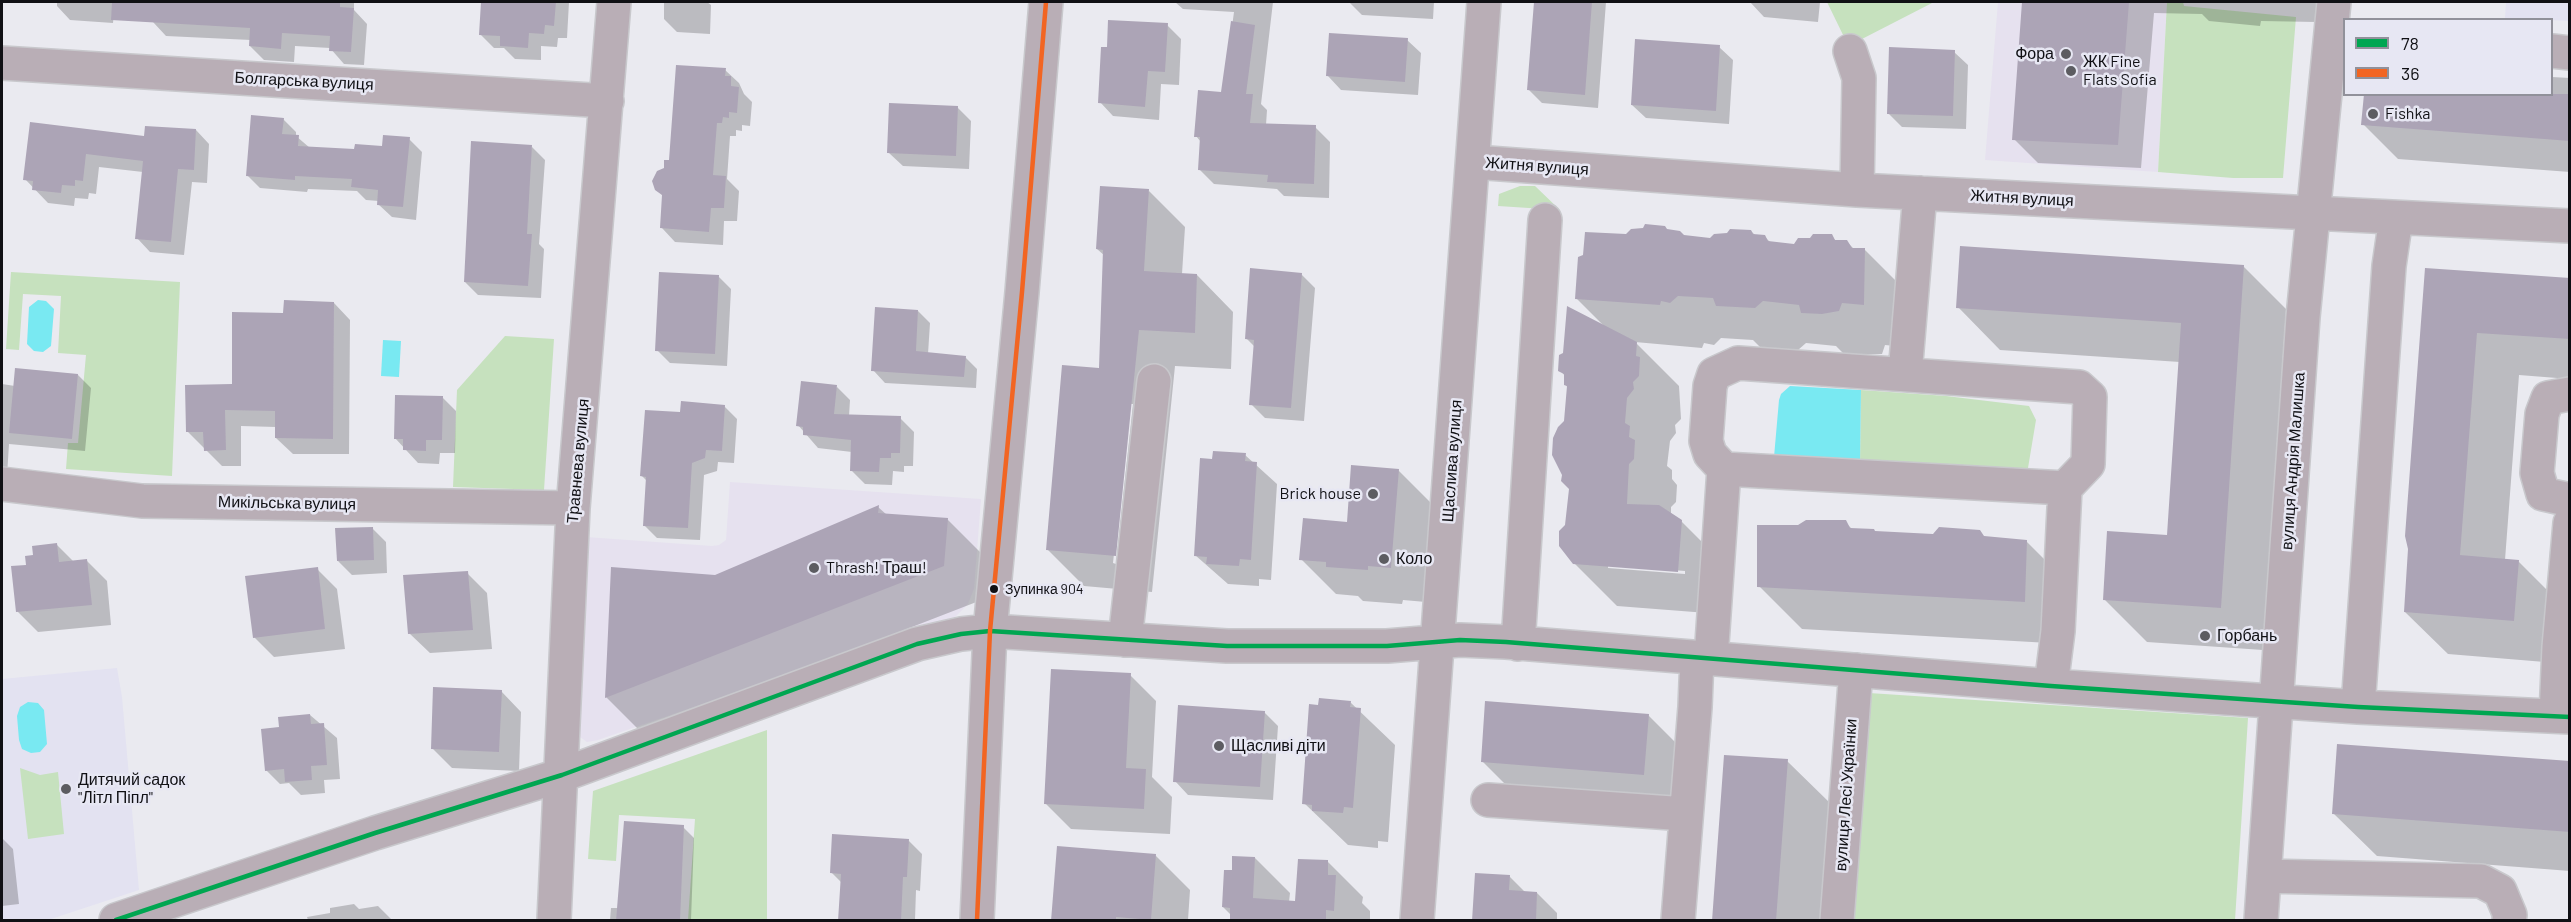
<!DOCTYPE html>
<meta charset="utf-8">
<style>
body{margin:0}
#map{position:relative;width:2571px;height:922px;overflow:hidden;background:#eaeaf0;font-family:Barlow,sans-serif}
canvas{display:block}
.frame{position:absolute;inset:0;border:3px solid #101014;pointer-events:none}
.legend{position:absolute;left:2343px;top:18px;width:210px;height:78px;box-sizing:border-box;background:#e7e7f3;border:2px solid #91919a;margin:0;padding:8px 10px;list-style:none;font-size:18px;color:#101014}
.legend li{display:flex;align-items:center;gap:12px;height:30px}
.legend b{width:30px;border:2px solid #91919a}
</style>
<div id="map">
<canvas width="2571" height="922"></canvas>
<div class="frame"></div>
<ul class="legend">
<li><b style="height:8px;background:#00a651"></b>78</li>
<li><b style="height:8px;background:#f26522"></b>36</li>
</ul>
</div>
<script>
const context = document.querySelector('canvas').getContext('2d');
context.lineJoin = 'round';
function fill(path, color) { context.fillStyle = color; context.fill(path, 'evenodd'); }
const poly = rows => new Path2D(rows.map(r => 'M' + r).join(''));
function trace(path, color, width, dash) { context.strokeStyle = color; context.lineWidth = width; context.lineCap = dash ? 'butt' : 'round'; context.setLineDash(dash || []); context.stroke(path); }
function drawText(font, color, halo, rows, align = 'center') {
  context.font = font + ' Barlow,sans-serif'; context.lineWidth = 5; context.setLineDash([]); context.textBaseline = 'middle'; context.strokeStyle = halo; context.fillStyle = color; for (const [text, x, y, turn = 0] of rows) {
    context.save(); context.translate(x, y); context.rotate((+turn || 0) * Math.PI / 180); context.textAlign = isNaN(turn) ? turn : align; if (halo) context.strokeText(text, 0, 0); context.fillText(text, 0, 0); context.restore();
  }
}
const commercial = poly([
 [1998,2,2167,2,2158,172,1985,160],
 [730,482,981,499,974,589,968,604,955,617,598,740,587,742,580,737,577,727,586,537,712,546,719,545,726,540]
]);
const education = poly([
 [2506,2,2569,2,2569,21,2505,18],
 [117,668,122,697,139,890,48,920,2,920,2,679]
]);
const green = poly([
 [1827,2,1934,2,1860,40,1845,39],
 [2167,2,2183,2,2184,6,2296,17,2283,178,2233,178,2158,172],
 [1520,186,1535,186,1560,210,1498,206,1499,194],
 [11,272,180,282,172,476,66,469,68,443,78,443,86,355,58,353,61,296,23,294,19,350,6,349],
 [505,336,554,339,544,490,453,487,457,390],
 [1861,390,1946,396,2029,406,2036,420,2028,468,2024,471,1860,464],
 [1869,693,2248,718,2235,920,1850,920],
 [767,730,767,920,688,920,695,819,619,815,616,861,588,859,593,791],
 [20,768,40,775,58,772,64,834,28,839]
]);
const water = poly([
 [38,300,46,301,54,309,51,346,43,352,34,351,27,344,29,307],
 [383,340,401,341,399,377,381,376],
 [1790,386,1861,390,1860,464,1774,457,1779,400,1781,394],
 [28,702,38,703,44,710,47,744,40,752,31,753,22,749,19,740,17,716,20,707]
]);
const shadow = poly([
 [57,2,115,2,113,23,70,20,57,6],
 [154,2,354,2,354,10,367,24,364,65,344,64,330,48,295,46,294,62,264,60,250,46,251,40,166,36,153,22],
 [483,2,569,2,567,38,558,38,557,47,541,46,541,60,515,59,504,48,494,48,481,35],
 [664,2,707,2,711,5,710,34,677,32,664,19],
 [1175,2,1273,2,1261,104,1267,110,1266,125,1315,127,1330,142,1329,198,1284,196,1277,189,1214,184,1199,169,1201,142,1196,136,1223,93,1234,12,1183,9],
 [1349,2,1434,2,1433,19,1362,15],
 [1536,2,1606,2,1598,108,1542,103,1529,90],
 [1750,2,1820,2,1818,22,1764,17],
 [2024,2,2316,2,2316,22,2261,21,2260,26,2209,21,2202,14,2154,13,2141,168,2038,163,2014,139],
 [1167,25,1181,39,1179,85,1161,84,1159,120,1113,116,1100,102,1108,49],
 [1407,40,1421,53,1418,95,1341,90,1328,76],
 [1719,47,1733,60,1729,124,1646,118,1632,105],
 [1954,52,1968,65,1966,129,1902,127,1888,113],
 [725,70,739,83,744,94,752,102,750,126,742,125,742,131,736,130,736,136,730,136,727,179,739,191,737,221,724,221,723,245,675,242,662,228,665,169],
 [2552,77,2570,78,2570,172,2398,159,2363,124,2552,94],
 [957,107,971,121,969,169,903,166,889,153],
 [283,119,296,132,296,136,310,148,356,150,384,147,409,139,422,152,416,220,392,217,378,204,379,201,366,200,357,191,308,189,307,192,260,188,247,175],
 [31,123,146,138,196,130,209,144,207,183,192,182,184,255,150,252,137,238,143,172,99,167,96,194,89,193,88,199,75,198,74,206,48,203,25,179],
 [532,147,545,160,539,244,544,249,541,298,478,295,465,282],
 [1149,191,1185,227,1182,274,1197,275,1233,312,1231,369,1175,366,1152,592,1084,586,1047,549,1100,370,1105,256,1097,249],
 [1130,404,1133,404,1116,564,1113,563],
 [1668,231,1683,237,1711,240,1751,231,1756,236,1764,236,1771,243,1794,245,1831,236,1837,242,1847,242,1854,249,1864,249,1907,292,1906,347,1885,345,1882,354,1845,355,1836,346,1806,343,1798,350,1761,348,1753,340,1721,338,1714,345,1704,343,1702,348,1635,342,1679,386,1681,419,1675,425,1676,433,1670,441,1667,466,1672,470,1672,479,1677,485,1676,502,1671,507,1671,514,1681,521,1724,564,1720,614,1617,606,1574,563,1566,421,1568,388,1565,384,1565,376,1560,370,1604,326,1576,298,1627,236],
 [1608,565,1685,571,1685,574,1608,568],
 [2243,266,2286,309,2263,650,2147,642,2105,600,2169,536,2180,362,2000,350,1958,307],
 [2427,269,2570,279,2570,379,2519,375,2505,560,2518,561,2561,604,2557,663,2448,654,2405,612],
 [1301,274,1315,288,1304,421,1265,418,1251,404,1255,347,1246,338],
 [718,276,731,289,727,366,670,363,657,350],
 [334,303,350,320,349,454,293,454,276,438,276,427,241,426,241,466,222,466,187,431,234,386],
 [918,311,930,323,928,354,965,357,977,369,976,388,885,383,873,370],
 [78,375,91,388,85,451,9,444,7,476,2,476,2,384,15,386],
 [837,387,850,400,849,416,900,418,914,432,913,466,904,466,904,472,893,471,892,485,865,484,852,471,852,452,818,448,798,425],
 [442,397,456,411,455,453,440,453,439,464,418,463,395,438],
 [724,406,737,419,734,463,718,462,717,471,704,475,700,540,657,538,644,525,647,481,642,476,682,414],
 [1245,455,1277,484,1271,580,1259,579,1259,586,1228,584,1195,555,1214,461],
 [1398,470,1433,505,1426,602,1403,600,1402,604,1363,601,1358,596,1336,594,1301,559,1348,524],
 [878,507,887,515,947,519,982,554,979,601,641,732,606,697,716,576],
 [1845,522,1853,530,1876,533,2026,541,2069,584,2067,644,1802,629,1759,586,1798,526],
 [372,528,386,542,387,573,352,575,338,561],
 [57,545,74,562,87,561,107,581,111,625,38,632,17,611,27,566,35,557],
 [317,569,337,589,345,649,274,657,254,637],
 [467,573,487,593,492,649,430,653,409,633],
 [1130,675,1156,701,1152,777,1172,797,1170,834,1071,829,1045,803],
 [501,691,521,712,519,771,452,768,432,748],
 [1350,702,1395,745,1388,842,1378,841,1378,848,1348,845,1304,803],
 [1264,712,1278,726,1273,800,1188,795,1175,781],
 [310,715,337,738,340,779,324,780,325,793,301,795,289,783,280,784,266,770,280,728],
 [1648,715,1691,758,1686,817,1525,804,1482,761],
 [1787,761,1830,803,1822,920,1714,920],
 [2570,762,2570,871,2377,856,2334,814],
 [683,827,694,838,691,920,610,920,611,908,618,908],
 [2,838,13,849,19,904,2,906],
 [909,841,922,854,920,891,916,890,915,920,840,920,842,883,831,872],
 [1155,855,1190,890,1188,920,1053,920],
 [1255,858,1290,893,1289,902,1297,903,1328,862,1363,897,1362,903,1370,911,1370,920,1231,920,1231,915,1223,907,1233,871],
 [1509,876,1525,892,1537,893,1557,913,1557,920,1474,920],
 [354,904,359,909,378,906,392,920,308,920,307,917,330,913,330,908]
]);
const building = poly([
 [112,2,340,2,340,7,354,8,351,52,329,51,330,36,282,33,281,49,249,46,250,28,111,20],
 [481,2,556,2,554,26,545,25,544,34,529,33,528,48,500,46,500,36,479,35],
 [1534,2,1592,2,1585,95,1527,90],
 [2022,2,2129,2,2118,145,2012,140],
 [1108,20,1168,23,1165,72,1148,71,1145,107,1098,103,1101,47,1107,47],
 [1231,21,1255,25,1246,94,1253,94,1250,123,1316,125,1314,184,1267,182,1268,175,1198,170,1200,137,1194,137,1198,90,1221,92],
 [1329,33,1408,38,1405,82,1326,76],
 [1635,39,1720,45,1716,111,1631,105],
 [1889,47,1955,50,1953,116,1887,114],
 [676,65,726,68,725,76,731,76,731,86,739,87,737,113,729,112,729,118,723,117,722,123,717,123,713,175,726,176,724,208,711,208,709,232,660,228,662,195,655,190,652,181,657,171,664,168,664,160,669,160],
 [2364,94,2570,94,2570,141,2361,125],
 [889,103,958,106,956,156,887,153],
 [251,115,284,118,282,134,299,135,298,146,354,149,355,144,382,146,383,135,410,137,403,207,377,205,378,190,351,187,352,179,295,176,295,180,246,176],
 [30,122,144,136,145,126,196,129,194,170,178,169,171,242,135,239,143,161,86,154,83,181,75,180,75,186,62,185,61,193,32,190,33,181,23,180],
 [471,141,532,145,527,234,532,234,528,286,464,282],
 [1100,186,1149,189,1144,271,1197,274,1195,333,1139,330,1116,556,1046,550,1062,365,1099,368,1103,250,1096,249],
 [1645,224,1665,226,1667,229,1680,231,1684,235,1710,238,1714,234,1727,233,1730,229,1751,230,1753,234,1765,235,1768,241,1794,244,1798,238,1810,238,1813,234,1832,234,1835,240,1847,240,1852,248,1865,248,1864,305,1842,303,1839,311,1822,314,1801,313,1799,305,1763,301,1755,308,1716,306,1713,298,1678,296,1670,303,1661,301,1660,305,1575,299,1578,257,1583,255,1585,232,1626,234,1631,229,1643,228],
 [1960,246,2244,265,2221,608,2103,600,2107,531,2167,535,2181,323,1956,308],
 [1250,268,1302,273,1291,408,1249,405,1254,340,1245,339],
 [2425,268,2570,278,2570,339,2477,333,2460,555,2519,560,2514,621,2404,612,2408,549,2405,536],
 [659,272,719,275,715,354,655,351],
 [284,300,334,302,333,439,275,438,275,411,225,410,226,450,204,451,203,432,186,432,185,385,232,384,232,312,283,313],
 [1567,306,1637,342,1636,356,1640,357,1639,376,1633,382,1634,389,1627,398,1625,423,1630,426,1629,437,1635,440,1634,459,1629,464,1627,504,1659,505,1682,520,1678,572,1573,564,1559,546,1559,531,1565,525,1569,489,1561,481,1562,475,1552,455,1553,438,1558,427,1564,421,1567,386,1564,385,1564,374,1558,371,1559,355,1563,353],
 [875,307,918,310,916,351,966,356,964,377,871,371],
 [15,368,78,374,72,439,9,433],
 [801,381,837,385,834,414,901,416,900,453,891,453,891,458,880,458,879,472,850,471,851,440,803,435,803,427,796,426],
 [395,395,443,396,442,440,426,440,426,451,403,450,403,439,394,439],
 [681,401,725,405,722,451,706,450,705,458,692,463,688,528,643,526,646,477,640,476,645,410,680,412],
 [1213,451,1246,453,1245,461,1257,462,1251,560,1240,559,1239,566,1206,564,1207,557,1194,556,1200,458,1212,459],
 [1351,465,1399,469,1391,568,1368,566,1368,570,1326,567,1326,562,1299,560,1303,518,1347,522],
 [879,505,878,513,948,518,944,566,605,698,611,567,715,575],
 [1806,520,1846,520,1850,528,1874,529,1875,531,1933,534,1939,527,1980,530,1984,536,2027,540,2025,602,1757,587,1757,525,1798,525],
 [373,527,374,560,337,561,335,528],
 [57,543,59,562,87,559,92,605,16,612,11,566,26,565,25,556,33,555,32,546],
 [318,567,325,629,253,638,245,576],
 [468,571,473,630,408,634,403,575],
 [1051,669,1131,673,1126,768,1146,769,1144,809,1044,804],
 [433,687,502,690,499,752,431,749],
 [1319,698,1351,701,1350,707,1361,708,1353,808,1344,807,1343,813,1312,811,1312,805,1302,804,1309,704,1318,705],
 [1485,701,1649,714,1644,775,1481,762],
 [1178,705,1265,711,1260,787,1173,782],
 [310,714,311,724,324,723,327,765,311,766,312,780,285,782,284,769,265,771,261,729,279,727,278,717],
 [2337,744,2570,761,2570,832,2332,814],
 [1724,755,1788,759,1776,921,1712,921],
 [624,821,684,825,680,921,616,921],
 [832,834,909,839,907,877,903,877,901,921,838,921,841,874,830,873],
 [1057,846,1156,854,1151,920,1116,917,1116,921,1051,921],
 [1232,856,1255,857,1253,898,1295,901,1298,859,1328,860,1328,875,1336,875,1334,911,1326,910,1326,921,1230,919,1230,908,1222,907,1224,870,1232,870],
 [1475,873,1510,875,1509,890,1537,892,1536,921,1472,921]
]);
const minor = poly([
 [1850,51,1859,78,1857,190],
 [2552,51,2570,53],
 [2,63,607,101],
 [1474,162,1857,190,2570,226],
 [1738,363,2079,387,2090,397,2088,464,2065,488,1724,469,1710,454,1706,441,1710,386,1714,374,1738,363],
 [1905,374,1920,193],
 [2570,394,2548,398,2542,414,2537,473,2543,494,2570,500],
 [2,484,142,501,573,508],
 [1125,640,1154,381],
 [1518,644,1545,220],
 [1711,658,1724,469],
 [2051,686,2058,631,2065,488],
 [2358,707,2389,266,2396,218],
 [2556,716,2559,647,2570,523],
 [1488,800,1686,814],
 [2264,876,2481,881,2500,891,2510,915,2509,920],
 [116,920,375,833,562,775,917,644,961,634,990,631,1227,646,1387,646,1460,640,1506,642,2051,686,2358,707,2570,717],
 [554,920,573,508,614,2],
 [977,920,990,631,1022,292,1046,2],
 [1417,920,1484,2],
 [1678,920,1695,707,1697,657],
 [1837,920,1856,670],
 [2261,920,2303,317,2334,2]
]);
const bus1 = poly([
 [116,920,375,833,562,775,917,644,961,634,990,631,1227,646,1387,646,1460,640,1506,642,2051,686,2358,707,2570,717]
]);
const bus2 = poly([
 [977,920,990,631,1022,292,1046,2]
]);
const markers = [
 [2066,54,6,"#5c5c61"],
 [2071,71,6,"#5c5c61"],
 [2373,114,6,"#5c5c61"],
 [1373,494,6,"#5c5c61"],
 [1384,559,6,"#5c5c61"],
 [814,568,6,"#5c5c61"],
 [994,589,5,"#101014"],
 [2205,636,6,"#5c5c61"],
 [1219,746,6,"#5c5c61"],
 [66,789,6,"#5c5c61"]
];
const busNames = [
 ["Зупинка 904",1005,589]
];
const poiNames = [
 ["Фора",2054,54,"right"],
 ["ЖК Fine",2083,62],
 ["Flats Sofia",2083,80],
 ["Fishka",2385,114],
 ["Brick house",1361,494,"right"],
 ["Коло",1396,559],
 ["Thrash! Траш!",826,568],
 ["Горбань",2217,636],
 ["Щасливі діти",1231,746],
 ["Дитячий садок",78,780],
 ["\"Літл Піпл\"",78,798]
];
const streetNames = [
 ["Болгарська вулиця",304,81,3],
 ["Житня вулиця",1537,166,4],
 ["Житня вулиця",2022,198,3],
 ["Травнева вулиця",578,461,-85],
 ["Щаслива вулиця",1452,461,-86],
 ["вулиця Андрія Малишка",2293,461,-86],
 ["Микільська вулиця",287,503,1],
 ["вулиця Лесі Українки",1846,795,-86]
];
fill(commercial, '#e6e1ef');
fill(education, '#e3e2f1');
fill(green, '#c6e1be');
fill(water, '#79e9f2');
fill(shadow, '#0003');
fill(building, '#aca4b6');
trace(minor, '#c8c8cc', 36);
trace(minor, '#b9aeb6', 33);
trace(bus1, '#00a651', 4.5);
trace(bus2, '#f26522', 4.5);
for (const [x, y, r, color] of markers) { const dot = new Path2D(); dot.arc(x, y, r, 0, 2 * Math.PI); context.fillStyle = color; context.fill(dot); trace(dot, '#e7e7f3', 2); }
drawText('14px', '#101014', '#e7e7f3', busNames, 'left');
drawText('16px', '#101014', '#e7e7f3', poiNames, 'left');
drawText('16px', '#101014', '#e7e7f3', streetNames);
</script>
